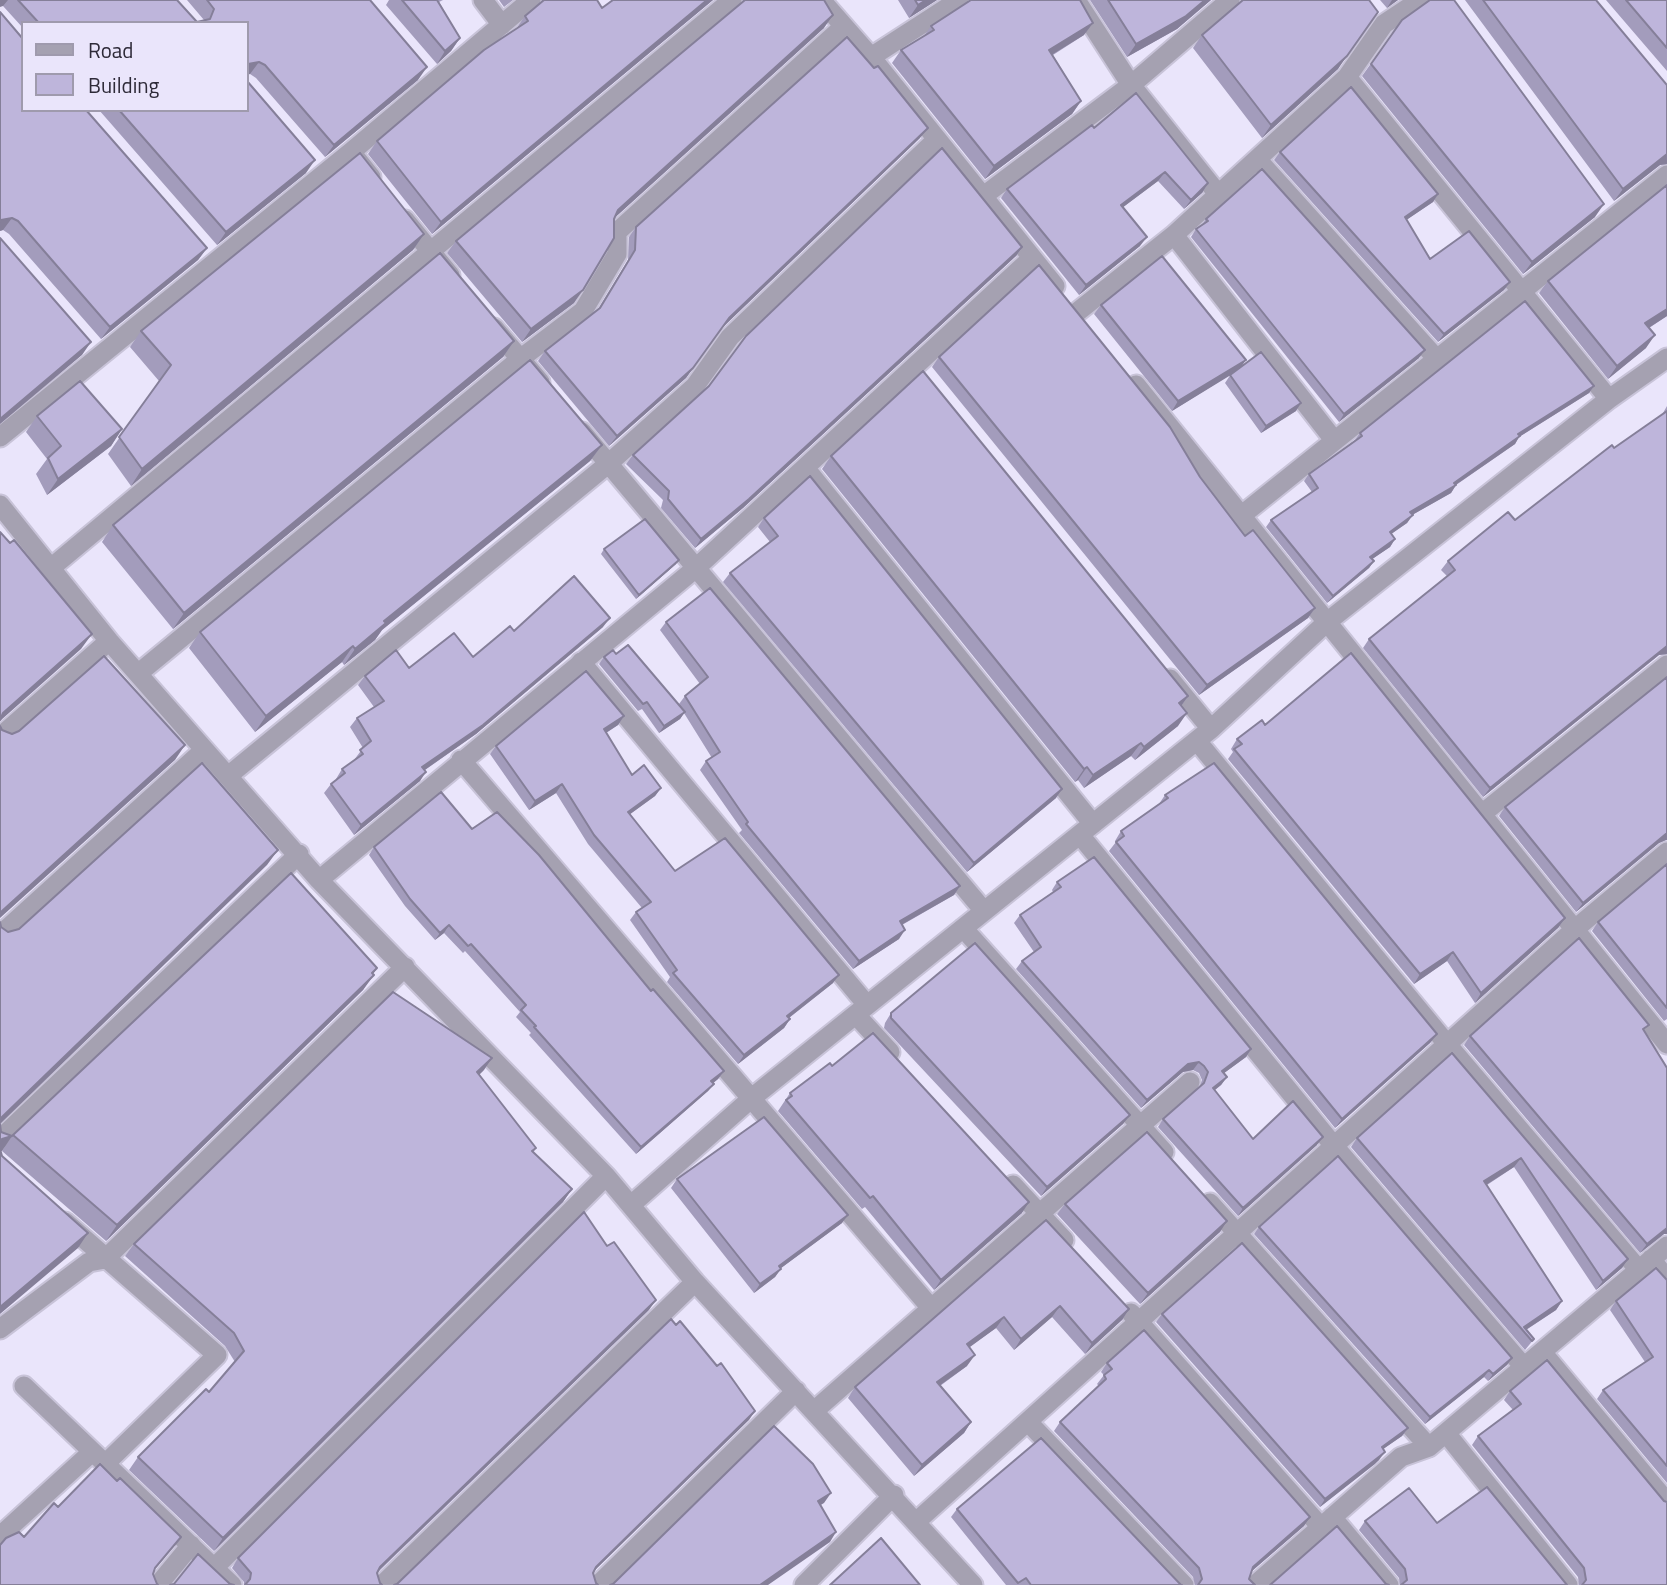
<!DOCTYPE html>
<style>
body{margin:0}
#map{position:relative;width:1667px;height:1585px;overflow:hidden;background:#eae5fb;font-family:"Titillium Web",sans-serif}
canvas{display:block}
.legend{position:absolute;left:21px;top:21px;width:228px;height:91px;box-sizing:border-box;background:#eae5fb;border:2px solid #9f9aad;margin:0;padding:9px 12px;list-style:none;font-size:21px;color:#2e2a38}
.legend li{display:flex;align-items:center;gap:14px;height:35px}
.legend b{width:35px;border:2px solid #9f9aad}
</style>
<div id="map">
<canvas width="1667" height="1585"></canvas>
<ul class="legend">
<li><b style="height:9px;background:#a5a1b1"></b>Road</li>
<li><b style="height:19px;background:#beb5db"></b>Building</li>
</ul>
</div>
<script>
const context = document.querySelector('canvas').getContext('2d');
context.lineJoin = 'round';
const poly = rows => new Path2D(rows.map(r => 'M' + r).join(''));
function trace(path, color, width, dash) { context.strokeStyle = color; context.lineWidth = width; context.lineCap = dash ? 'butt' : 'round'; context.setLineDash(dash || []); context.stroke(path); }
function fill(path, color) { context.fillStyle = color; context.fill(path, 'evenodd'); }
const minor = poly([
 [483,0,502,25],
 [821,0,871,57,1055,286],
 [1076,0,1131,85,1218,194],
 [871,57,959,0],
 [1347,77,1609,399],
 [351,152,371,177],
 [1257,159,1436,358],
 [982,197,1131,85,1230,0],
 [405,220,450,275],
 [1174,235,1334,440],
 [1076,313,1174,235,1257,159,1347,77,1384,24,1420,0],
 [494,328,540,382],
 [1136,385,1667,1044],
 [582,432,984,911],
 [0,437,351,152,531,0],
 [806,469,1093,824],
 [0,505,109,641,319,880,606,1176,695,1282,973,1585],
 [1242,515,1667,175],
 [52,567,732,0],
 [581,662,867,1005],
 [140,672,520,359,583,311,617,254,617,232,843,27],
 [1170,679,1211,729],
 [0,737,109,641],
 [1197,741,1447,1044,1639,1270],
 [461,760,931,1308],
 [228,776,608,464,695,386,730,337,937,139],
 [1483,813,1667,665],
 [1080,835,1334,1146,1524,1367],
 [319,880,696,568,1032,258],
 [963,928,1164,1152],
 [0,935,204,750],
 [856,1015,890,1052],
 [0,1139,299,854],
 [1013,1185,1064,1240],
 [1210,1203,1429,1447],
 [631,1205,753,1097,1211,729,1327,622,1609,399,1667,358],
 [65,1222,217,1355,106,1463],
 [1651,1259,1667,1279],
 [1131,1313,1321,1527],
 [0,1329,89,1262,105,1259,405,967],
 [1542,1352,1667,1502],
 [24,1386,232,1585],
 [814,1411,1190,1082],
 [1028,1422,1184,1585],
 [1446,1433,1568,1585],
 [1332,1517,1389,1585],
 [917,1521,1575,929,1667,852],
 [0,1536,92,1452],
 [215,1567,606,1176],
 [158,1585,191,1545],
 [382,1585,695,1282],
 [598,1585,796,1391],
 [804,1585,894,1495],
 [1255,1585,1401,1457,1429,1447,1667,1246]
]);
const wall = poly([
 [0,0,177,0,197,22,204,20,187,0,370,0,418,80,325,157,256,78,250,74,247,23,23,23,23,28,3,6],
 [389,0,443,0,439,2,460,38,451,51,437,64,386,5],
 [499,0,513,0,504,7],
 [542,0,597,0,602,8,613,0,713,0,432,234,368,154,377,141,516,29,525,16,541,2],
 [743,0,824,0,824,28,614,218,574,303,522,342,447,253,456,241,742,2],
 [898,0,937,0,909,18],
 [1090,0,1211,0,1177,29,1127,57],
 [1242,0,1369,0,1338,69,1262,138,1193,48,1202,35],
 [1380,0,1398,0,1387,8],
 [1465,0,1596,0,1667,85,1667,164,1660,165,1614,201],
 [1606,0,1667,0,1667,71],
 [0,12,23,39,207,248,198,260,101,339,9,234,3,230,0,231],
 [1402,20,1595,217,1523,274,1362,76],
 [931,26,1084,35,1053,55,1081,101,1072,114,985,179,892,63,901,50,924,36],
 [99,110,247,110,306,173,217,245],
 [1094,128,1208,183,1202,193,1184,209,1158,181,1123,207,1140,246,1079,295,1001,198,1007,189],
 [920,138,722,328,686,378,609,446,538,361,545,351,598,309,628,260,629,237,636,227],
 [1280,152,1438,194,1433,202,1406,220,1430,259,1510,282,1504,290,1438,342,1274,160],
 [1667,185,1667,316,1649,328,1646,348,1608,379,1539,293,1548,281],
 [1206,219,1419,358,1339,422,1191,237,1196,229,1202,225],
 [424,234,413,250,131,486,108,454,159,381,130,347,141,331],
 [1022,247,1016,256,743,508,695,548,661,508,663,500,626,464,633,455],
 [1101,305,1241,367,1296,411,1261,433,1225,383,1231,374,1172,411,1094,314],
 [514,341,503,357,173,629,102,542,113,525],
 [939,357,1200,477,1245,536,1315,608,1308,618,1199,695,932,367],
 [1594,386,1589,393,1519,437,1515,444,1456,485,1451,493,1412,515,1407,523,1391,534,1395,539,1390,547,1372,559,1374,561,1369,568,1327,603,1266,527,1271,520,1312,492,1304,481,1309,474,1355,440,1360,433],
 [1667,406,1667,654,1659,655,1483,797,1363,648,1369,639,1447,576,1441,570,1448,561,1515,520,1663,414,1663,413],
 [37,416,122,429,111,446,47,495,36,474,47,459,26,432],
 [602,445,590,461,382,630,375,640,344,665,342,662,255,732,189,648,200,632],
 [831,456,1188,696,1181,706,1178,726,1135,760,1131,756,1084,788,1078,780,1075,782,822,469],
 [764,518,1056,798,967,872,723,582,730,573,770,542,758,527],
 [604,549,676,564,636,599,601,554],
 [666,622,960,886,954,895,902,925,899,939,853,969,739,833,742,830,700,770,706,761,712,758,684,713,680,719,659,733,642,709,638,711,599,664,604,657,616,654,679,704,685,696,700,684,660,630],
 [603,627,476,734,425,770,420,781,354,835,324,793,331,784,337,780,336,779,342,769,354,760,363,748,350,727,357,718,374,707,358,685,365,676,473,657,514,631],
 [1667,677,1667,840,1666,840,1659,843,1576,912,1499,816,1505,807],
 [624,716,618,725,606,733,632,775,661,788,655,796,630,814,675,871,833,983,789,1018,790,1019,784,1028,738,1064,667,982,670,977,630,920,636,912,642,908,588,844,556,793,529,810,490,754,496,746],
 [1265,725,1565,918,1558,928,1475,1003,1447,961,1414,984,1228,759,1233,752,1231,749,1237,739],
 [1165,795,1437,1034,1430,1043,1335,1128,1109,851,1116,842,1115,841,1121,831,1159,804],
 [472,829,651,991,724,1071,718,1079,713,1083,714,1084,708,1091,636,1154,529,1035,531,1033,516,1017,520,1012,465,951,463,953,444,933,435,940,405,906,369,855,374,847],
 [1667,864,1667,1019,1664,1021,1592,931,1598,922],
 [1057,882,1251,1049,1246,1057,1224,1073,1227,1077,1221,1085,1215,1090,1253,1139,1317,1145,1238,1216,1158,1127,1163,1119,1200,1086,1202,1080,1199,1073,1193,1070,1183,1072,1141,1108,1016,969,1022,961,1034,952,1014,923,1020,915,1053,892,1052,890],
 [377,968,363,990,106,1241,2,1151,13,1135],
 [891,1013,1123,1124,1041,1196,884,1028,885,1023],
 [1645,1031,1664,1234,1640,1253,1464,1045,1470,1036],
 [1452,1053,1622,1268,1596,1290,1514,1167,1487,1185,1562,1301,1556,1310,1526,1330,1534,1339,1525,1350,1351,1147,1357,1138],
 [832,1066,1022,1213,934,1290,865,1207,862,1209,778,1111,790,1093],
 [484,1070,479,1074,536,1148,533,1153,572,1189,563,1202,214,1551,129,1470,138,1457,209,1392,235,1362,225,1346,125,1256,134,1244],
 [677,1179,842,1223,781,1268,775,1277,754,1293,671,1188],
 [1065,1204,1220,1232,1140,1304,1057,1214],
 [1046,1220,1129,1309,1122,1320,1085,1354,1052,1317,1014,1350,996,1328,969,1347,967,1366,940,1386,971,1422,964,1433,914,1476,848,1398,855,1387],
 [1259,1227,1507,1365,1488,1381,1484,1377,1425,1424,1254,1234],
 [1667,1280,1667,1483,1597,1399,1603,1390,1645,1362,1610,1310,1616,1301],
 [649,1310,377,1573,380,1583,382,1585,244,1585,244,1582,232,1568,238,1558],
 [1162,1314,1408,1428,1402,1436,1383,1449,1379,1460,1320,1507,1156,1322],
 [1107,1363,1304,1526,1251,1572,1249,1579,1255,1585,1195,1585,1193,1577,1054,1431,1060,1422,1099,1386,1097,1384,1104,1375,1101,1372],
 [1510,1391,1664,1501,1667,1585,1579,1585,1578,1577,1472,1445,1478,1436,1513,1410,1504,1400],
 [957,1509,1182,1585,1006,1585,951,1517],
 [1365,1521,1437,1523,1567,1585,1400,1585,1399,1578,1359,1530]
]);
const shadedWall = poly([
 [0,0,8,0,3,6,0,7],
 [707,0,713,0,432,234,441,222],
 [926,0,937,0,909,18,918,5],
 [1205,0,1211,0,1177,29,1127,57,1136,44],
 [1392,0,1398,0,1387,8],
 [833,15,824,28,609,223,618,210],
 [1093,23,1084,35,1040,62,1049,50],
 [460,38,451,51,437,64,445,51],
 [1347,56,1338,69,1262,138,1271,125],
 [259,62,250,74,247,75,247,66,248,64],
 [427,67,418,80,325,157,334,145],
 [1081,101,1072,114,985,179,994,166],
 [928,128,920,138,722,328,686,378,609,446,617,436,729,318],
 [1667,154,1667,164,1660,165,1614,201,1623,189],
 [315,160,306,173,217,245,226,232],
 [1165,172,1158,181,1114,214,1121,205],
 [1208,183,1202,193,1184,209,1191,200],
 [1438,194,1433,202,1399,225,1405,217],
 [1604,204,1595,217,1523,274,1532,262],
 [12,218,3,230,0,231,0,222,1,220],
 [424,234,413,250,131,486,142,469],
 [1147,237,1140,246,1079,295,1086,285],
 [1022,247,1016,256,743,508,695,548,701,539],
 [207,248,198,260,101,339,110,327],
 [1510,282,1504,290,1438,342,1444,334],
 [583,290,574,303,522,342,531,329],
 [1667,309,1667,316,1636,336,1645,323],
 [1655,335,1646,348,1608,379,1617,366],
 [514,341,503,357,173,629,184,613],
 [91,342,82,355,0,424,0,419],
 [1425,350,1419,358,1339,422,1344,414],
 [1246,360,1239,370,1172,411,1178,401],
 [1594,386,1589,393,1519,437,1515,444,1454,486,1456,485,1451,493,1405,519,1410,512,1518,434],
 [1301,403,1296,411,1261,433,1266,426],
 [122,429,111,446,47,495,58,479],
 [602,445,590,461,382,630,375,640,344,665,355,649,384,621],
 [1413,515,1407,523,1384,539,1390,532],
 [1395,539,1390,547,1365,564,1370,557],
 [679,560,676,564,636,599,639,595],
 [1374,561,1369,568,1327,603,1333,596],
 [1315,608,1308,618,1199,695,1207,685],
 [610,618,603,627,476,734,416,776,422,767],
 [92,634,81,649,0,721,3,713],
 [353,646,342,662,255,732,266,716],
 [1667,646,1667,654,1659,655,1483,797,1490,788],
 [1188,696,1179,709,1179,703],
 [685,712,680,719,659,733,664,726],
 [1187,713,1178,726,1135,760,1144,747],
 [624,716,618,725,598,738,604,729],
 [1141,743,1131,756,1084,788,1093,775],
 [185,745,175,760,0,918,0,914,2,911],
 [1087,767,1078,780,1075,782,1084,769],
 [426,772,420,781,354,835,361,825],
 [562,784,556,793,529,810,535,801],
 [661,788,655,796,622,820,628,812],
 [1062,789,1056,798,967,872,974,863],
 [1667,833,1667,840,1666,840,1659,843,1576,912,1583,903],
 [278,850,267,865,0,1124,0,1119],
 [960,886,954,895,894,929,900,921],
 [1565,918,1558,928,1475,1003,1481,993],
 [449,925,444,933,435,940,440,933],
 [905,930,899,939,853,969,859,961],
 [1453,952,1447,961,1414,984,1420,974],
 [377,968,367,982,374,975,363,990,106,1241,117,1225],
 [839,975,833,983,781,1024,787,1016],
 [790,1019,784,1028,738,1064,744,1055],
 [1437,1034,1430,1043,1335,1128,1342,1119],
 [1251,1049,1246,1057,1216,1079,1222,1071],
 [492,1058,484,1070,469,1085,477,1072],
 [1199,1062,1193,1070,1183,1072,1141,1108,1147,1100,1188,1064],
 [724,1071,718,1079,706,1089,711,1081],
 [1227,1077,1221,1085,1207,1096,1213,1088],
 [714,1084,708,1091,636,1154,641,1147],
 [1130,1115,1123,1124,1041,1196,1047,1187],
 [12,1136,2,1151,0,1151,0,1142,2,1139],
 [1323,1137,1317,1145,1238,1216,1243,1208],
 [1521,1158,1514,1167,1478,1190,1484,1181],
 [572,1189,563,1202,214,1551,223,1538],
 [1029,1202,1022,1213,934,1290,941,1280],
 [848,1215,842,1223,773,1274,779,1266],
 [1227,1221,1220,1232,1140,1304,1148,1293],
 [1667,1228,1667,1234,1664,1234,1640,1253,1647,1244],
 [88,1233,78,1248,0,1314,0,1307],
 [1628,1259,1622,1268,1596,1290,1603,1281],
 [781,1269,775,1277,754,1293,760,1284],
 [656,1300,649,1310,373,1576,380,1567],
 [1562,1301,1556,1310,1524,1331,1524,1327],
 [1060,1306,1052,1317,1014,1350,1021,1339],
 [1129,1309,1122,1320,1085,1354,1092,1343],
 [1004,1317,996,1328,959,1355,967,1344],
 [975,1355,967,1366,929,1393,937,1382],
 [1512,1358,1507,1365,1488,1381,1493,1374],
 [1489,1370,1484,1377,1425,1424,1430,1417],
 [755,1411,749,1420,589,1576,596,1567],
 [971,1422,964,1433,914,1476,922,1465],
 [1408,1428,1402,1436,1376,1454,1382,1447],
 [1385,1452,1379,1460,1375,1464,1320,1507,1325,1499],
 [831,1493,824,1503,811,1511,818,1501],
 [1310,1517,1304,1526,1246,1576,1253,1567],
 [836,1532,830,1542,768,1585,760,1585]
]);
const building = poly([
 [18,0,177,0,197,22,210,19,214,9,207,0,370,0,427,67,334,145,265,65,259,62,248,64,247,66,247,23,39,23,18,0],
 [402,0,437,0,460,38,445,51,402,0],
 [544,0,597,0,602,8,613,0,707,0,441,222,377,141,484,50,528,21,525,16,544,0],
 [745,0,824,0,833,15,618,210,614,219,614,238,583,290,531,329,456,241,745,0],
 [915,0,926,0,918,5,915,0],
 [971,0,1080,0,1093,23,1049,50,1081,101,994,166,901,50,934,30,931,26,971,0],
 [1108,0,1205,0,1186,16,1136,44,1108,0],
 [1243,0,1369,0,1378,12,1347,56,1271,125,1202,35,1243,0],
 [1430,0,1454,0,1604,204,1532,262,1371,64,1402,20,1430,0],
 [1483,0,1596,0,1667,85,1667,154,1623,189,1483,0],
 [1626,0,1667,0,1667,48,1626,0],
 [0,12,23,39,23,110,86,110,207,248,110,327,18,221,12,218,1,220,0,222,0,12],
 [847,37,874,68,878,66,928,128,729,318,693,368,617,436,545,351,600,308,635,250,636,227,847,37],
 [247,81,315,160,226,232,119,110,247,110,247,81],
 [1351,87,1438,194,1405,217,1430,259,1469,231,1510,282,1444,334,1280,152,1351,87],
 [1136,93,1208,183,1191,200,1165,172,1121,205,1147,237,1086,285,1007,189,1092,125,1094,128,1136,93],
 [942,148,1022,247,749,499,701,539,668,499,669,491,633,455,709,386,746,336,942,148],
 [360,153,424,234,142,469,119,437,171,365,141,331,360,153],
 [1262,169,1425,350,1344,414,1196,229,1208,221,1206,219,1262,169],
 [1667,185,1667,309,1645,323,1655,335,1617,366,1548,281,1667,185],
 [0,238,91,342,0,419,0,238],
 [440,253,514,341,184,613,113,525,440,253],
 [1162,256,1246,360,1178,401,1101,305,1162,256],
 [1039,265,1170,427,1200,477,1245,536,1253,530,1315,608,1207,685,939,357,1039,265],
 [1525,301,1594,386,1518,434,1520,436,1454,483,1456,485,1410,512,1413,515,1390,532,1395,539,1370,557,1374,561,1333,596,1271,520,1318,488,1309,474,1362,436,1360,433,1525,301],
 [1261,352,1301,403,1266,426,1230,375,1261,352],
 [530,360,602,445,384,621,386,623,355,649,353,646,266,716,200,632,530,360],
 [923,371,1188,696,1179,703,1187,713,1144,747,1141,743,1093,775,1087,767,1084,769,831,456,923,371],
 [80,381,122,429,58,479,48,458,61,446,37,416,80,381],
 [1667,411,1667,646,1490,788,1369,639,1455,570,1448,561,1508,512,1515,520,1612,445,1614,448,1667,411],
 [810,476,1062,789,974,863,730,573,778,536,764,518,810,476],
 [645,519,679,560,639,595,604,549,645,519],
 [0,532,10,543,14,540,92,634,3,713,0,720,0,532],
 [574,576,610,618,483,725,422,767,426,772,361,825,331,784,345,773,342,769,363,754,360,750,371,741,357,718,384,701,365,676,396,650,409,668,454,633,473,657,510,626,514,631,574,576],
 [710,588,960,886,900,921,905,930,859,961,746,824,748,822,706,761,720,752,685,696,708,677,666,622,710,588],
 [628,645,685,712,664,726,647,702,643,704,604,657,613,650,616,654,628,645],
 [1351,653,1565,918,1481,993,1453,952,1420,974,1234,749,1242,744,1237,739,1262,720,1265,725,1351,653],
 [104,656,185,745,2,911,0,915,0,726,2,730,12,734,19,731,104,656],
 [586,671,624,716,604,729,632,775,644,765,661,788,628,812,675,871,725,838,839,975,787,1016,790,1019,744,1055,673,973,677,970,636,912,651,902,594,835,562,784,535,801,496,746,586,671],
 [1667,677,1667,833,1583,903,1505,807,1667,677],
 [202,763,278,850,0,1119,0,922,1,927,8,932,19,929,202,763],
 [1214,763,1437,1034,1342,1119,1116,842,1124,836,1121,831,1168,798,1165,795,1214,763],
 [441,792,472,829,497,812,539,855,651,991,653,989,724,1071,711,1081,714,1084,641,1147,534,1027,536,1026,521,1010,526,1005,471,944,468,946,449,925,440,933,410,899,374,847,441,792],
 [1094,857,1251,1049,1222,1071,1227,1077,1213,1088,1253,1139,1293,1101,1323,1137,1243,1208,1163,1119,1204,1083,1208,1072,1204,1066,1199,1062,1188,1064,1147,1100,1022,961,1041,947,1020,915,1061,887,1057,882,1094,857],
 [1667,864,1667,1008,1598,922,1667,864],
 [291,873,377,968,372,973,374,975,117,1225,13,1135,291,873],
 [1579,938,1649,1025,1643,1029,1667,1068,1667,1228,1647,1244,1470,1036,1579,938],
 [975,943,1130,1115,1047,1187,891,1018,891,1013,975,943],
 [393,992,492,1058,477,1072,536,1148,532,1151,572,1189,223,1538,138,1457,206,1389,209,1392,244,1351,234,1333,134,1244,393,992],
 [873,1033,1029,1202,941,1280,873,1196,870,1198,786,1100,792,1096,790,1093,830,1063,832,1066,873,1033],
 [1452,1053,1628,1259,1603,1281,1521,1158,1484,1181,1562,1301,1524,1327,1534,1339,1532,1341,1357,1138,1452,1053],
 [764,1117,848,1215,779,1266,781,1269,760,1284,677,1179,764,1117],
 [0,1124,1,1132,12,1136,2,1139,0,1143,0,1124],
 [1147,1132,1227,1221,1148,1293,1065,1204,1147,1132],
 [0,1149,2,1156,88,1233,0,1307,0,1149],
 [1338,1156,1512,1358,1493,1374,1489,1370,1430,1417,1259,1227,1338,1156],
 [584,1212,607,1246,614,1242,656,1300,380,1567,377,1573,380,1583,382,1585,245,1585,250,1579,251,1573,238,1558,584,1212],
 [1046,1220,1129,1309,1092,1343,1060,1306,1021,1339,1004,1317,967,1344,975,1355,937,1382,971,1422,922,1465,855,1387,1046,1220],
 [1242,1243,1408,1428,1382,1447,1385,1452,1380,1456,1325,1499,1162,1314,1242,1243],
 [1656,1268,1667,1280,1667,1466,1603,1390,1653,1357,1616,1301,1656,1268],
 [671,1319,676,1325,680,1321,717,1366,721,1363,755,1411,596,1567,593,1573,596,1583,598,1585,394,1585,397,1584,671,1319],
 [1144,1330,1310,1517,1253,1567,1249,1579,1255,1585,1198,1585,1202,1579,1199,1568,1060,1422,1106,1379,1104,1375,1112,1369,1107,1363,1144,1330],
 [1547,1360,1664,1501,1667,1502,1667,1585,1582,1585,1586,1580,1584,1568,1478,1436,1521,1404,1510,1391,1547,1360],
 [774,1426,813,1464,831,1493,818,1501,836,1532,760,1585,610,1585,613,1584,774,1426],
 [1041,1438,1181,1585,1182,1585,1031,1585,1026,1578,1018,1583,957,1509,1041,1438],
 [100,1464,117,1481,120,1478,181,1537,155,1568,153,1574,157,1584,158,1585,0,1585,0,1545,6,1538,19,1532,24,1537,54,1503,58,1507,100,1464],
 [1487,1487,1567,1585,1401,1585,1407,1580,1405,1569,1365,1521,1409,1488,1437,1523,1487,1487],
 [1337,1526,1386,1584,1389,1585,1270,1585,1337,1526],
 [881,1538,920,1585,830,1585,881,1538],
 [198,1554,230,1584,234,1585,170,1585,174,1584,198,1554]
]);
trace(minor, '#c8c3d8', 23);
trace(minor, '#a5a1b1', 19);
fill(wall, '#a39cbc');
fill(shadedWall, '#857f99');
fill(building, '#beb5db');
trace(building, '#857f99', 2);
</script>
